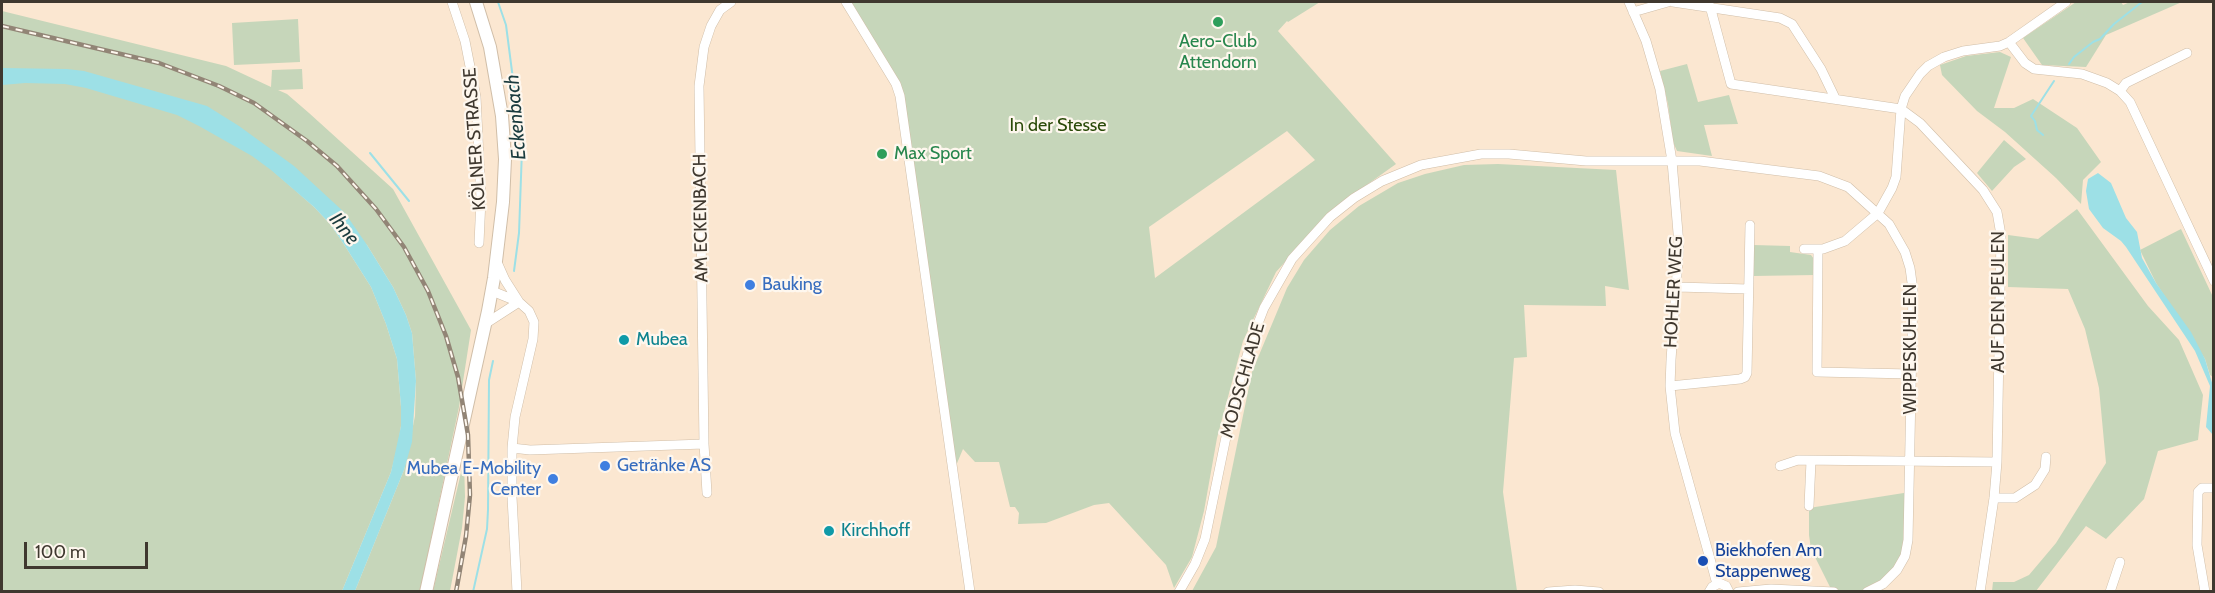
<!DOCTYPE html>
<meta charset="utf-8">
<style>
body{margin:0}
#map{position:relative;width:2215px;height:593px;overflow:hidden;background:#fbe7d1;font-family:Cabin,sans-serif}
canvas{display:block}
.frame{position:absolute;inset:0;border:3px solid #3f382f;pointer-events:none}
.scale{position:absolute;left:24px;top:542px;width:124px;height:27px;box-sizing:border-box;border:3px solid #3f382f;border-top:0;padding-left:8px;font-size:18px;line-height:21px;white-space:nowrap;color:#3f382f;-webkit-text-stroke:4px #fef7ee;paint-order:stroke}
</style>
<div id="map">
<canvas width="2215" height="593"></canvas>
<div class="frame"></div>
<div class="scale">100 m</div>
</div>
<script>
const context = document.querySelector('canvas').getContext('2d');
context.lineJoin = 'round';
function fill(path, color) { context.fillStyle = color; context.fill(path, 'evenodd'); }
const poly = rows => new Path2D(rows.map(r => 'M' + r).join(''));
function trace(path, color, width, dash) { context.strokeStyle = color; context.lineWidth = width; context.lineCap = dash ? 'butt' : 'round'; context.setLineDash(dash || []); context.stroke(path); }
function drawText(font, color, halo, rows, align = 'center') {
  context.font = font + ' Cabin,sans-serif'; context.lineWidth = 4.5; context.setLineDash([]); context.textBaseline = 'middle'; context.strokeStyle = halo; context.fillStyle = color; for (const [text, x, y, turn = 0] of rows) {
    context.save(); context.translate(x, y); context.rotate((+turn || 0) * Math.PI / 180); context.textAlign = isNaN(turn) ? turn : align; if (halo) context.strokeText(text, 0, 0); context.fillText(text, 0, 0); context.restore();
  }
}
const green = poly([
 [850,2,1320,2,1288,22,1287,21,1278,31,1396,164,1347,199,1310,234,1276,272,1243,341,1217,438,1204,511,1192,557,1174,588,1166,565,1109,503,1094,505,1046,523,1018,524,1019,513,1015,507,1010,507,999,462,975,462,963,449,955,468,901,87],
 [1287,131,1315,160,1155,278,1149,227],
 [2076,2,2121,2,2123,5,2130,2,2182,2,2106,35,2086,67,2042,65,2023,38],
 [2,11,226,66,271,87,272,70,302,69,303,89,278,90,287,94,309,113,393,189,471,330,459,407,420,591,355,591,404,470,415,416,416,381,412,333,406,315,393,287,367,245,272,170,314,207,330,224,345,246,371,287,386,324,397,359,401,407,401,426,398,445,391,472,342,591,2,592],
 [298,19,300,62,234,65,232,23],
 [2000,52,2011,57,1994,108,2014,108,2033,99,2077,128,2101,162,2083,180,2081,204,2056,178,2005,132,1977,111,1942,75,1940,65,1966,56],
 [1687,64,1698,102,1729,95,1738,124,1704,125,1712,156,1677,151,1673,142,1668,104,1660,71],
 [2004,140,2026,159,2014,167,1992,191,1977,173],
 [1498,164,1616,170,1629,290,1605,286,1606,306,1524,305,1527,357,1514,358,1503,492,1517,591,1192,591,1216,547,1252,372,1287,288,1304,260,1330,230,1359,206,1398,183,1425,174,1464,165],
 [2077,209,2148,306,2179,340,2203,395,2198,440,2158,451,2144,499,2106,539,2086,526,2036,591,1992,591,1993,582,2014,582,2029,575,2056,543,2106,463,2099,388,2085,329,2068,289,2008,287,2008,235,2038,239],
 [2181,229,2213,297,2213,377,2210,375,2205,359,2156,283,2140,250],
 [1753,245,1790,246,1790,252,1811,255,1814,259,1815,275,1753,276],
 [464,460,465,497,462,528,450,591,433,591],
 [1910,492,1908,540,1897,570,1867,591,1832,591,1811,549,1809,535,1809,508]
]);
const water = poly([
 [2,68,67,69,84,71,207,106,239,126,294,166,345,213,367,245,393,287,406,315,412,333,416,381,412,442,404,470,355,591,342,591,391,472,401,426,401,407,397,359,386,324,371,287,345,246,330,224,314,207,271,170,252,156,199,126,177,115,86,88,65,84,25,83,2,85],
 [2098,173,2111,183,2126,218,2137,232,2142,258,2156,283,2191,332,2205,359,2213,386,2213,435,2206,427,2210,386,2195,351,2126,247,2121,241,2103,228,2089,209,2086,191,2088,179]
]);
const stream = poly([
 [498,2,506,25,522,149,519,233,514,271],
 [2069,64,2074,57,2093,42,2100,39,2114,24,2142,2],
 [2043,135,2037,130,2035,121,2031,116,2054,81],
 [370,153,409,201],
 [473,592,487,529,488,510,489,380,493,361]
]);
const minor = poly([
 [452,2,465,41,476,97,481,199,479,243],
 [846,2,896,84,900,96,970,592],
 [1629,2,1646,41,1660,89,1672,161,1679,245,1671,360,1670,386,1675,433,1717,584],
 [1673,2,1780,18,1792,24,1821,69,1835,98],
 [1710,6,1731,84,1901,109,1920,123,1983,190,1997,212,2001,235,1997,462,1994,498,1980,592],
 [1633,12,1668,2],
 [2009,42,2025,63,2034,69,2082,74,2107,83,2120,91,2130,102,2214,281],
 [2120,91,2126,83,2187,53],
 [1804,249,1823,249,1845,241,1878,213,1892,188,1896,177,1901,109,1905,96,1920,74,1928,66,1944,57,1963,51,2000,46,2009,42,2066,2],
 [1818,250,1817,372,1911,374],
 [497,262,505,280,519,302],
 [1677,287,1748,289],
 [492,291,519,302,529,311,534,322,533,339,515,417,512,448,512,497,517,592],
 [485,324,519,302],
 [1670,386,1740,379,1745,377,1747,373,1750,225],
 [704,444,699,86,704,47,711,26,720,10,731,2],
 [512,448,530,450,704,444,707,493],
 [1780,466,1798,460,1997,462],
 [1994,498,2015,498,2035,485,2045,469,2046,457],
 [1809,506,1811,461],
 [1179,592,1195,564,1205,539,1233,403,1252,339,1264,308,1292,259,1330,217,1354,198,1382,181,1421,165,1481,154,1509,154,1586,161,1700,161,1819,176,1848,187,1889,224,1905,252,1910,268,1913,290,1908,540,1905,556,1897,570,1883,584,1867,592],
 [1548,592,1575,590,1599,592],
 [1709,592,1712,587,1719,583,1726,586,1729,592],
 [1738,592,1771,589,1834,592],
 [2110,592,2120,562],
 [2205,592,2197,545,2198,492,2202,488,2214,488]
]);
const major = poly([
 [426,592,488,311,494,278,503,202,505,159,502,116,490,47,476,2]
]);
const rail = poly([
 [2,26,159,63,219,86,254,103,307,141,337,166,376,209,404,247,428,291,446,336,458,377,468,435,470,495,466,536,456,592]
]);
const markers = [
 [1218,22,6,"#2e9e5b"],
 [882,154,6,"#2e9e5b"],
 [750,285,6,"#3f7fe0"],
 [624,340,6,"#0f9aa8"],
 [605,466,6,"#3f7fe0"],
 [553,479,6,"#3f7fe0"],
 [829,531,6,"#0f9aa8"],
 [1703,561,6,"#1a4fb4"]
];
const leisureNames = [
 ["Aero-Club",1218,42],
 ["Attendorn",1218,63],
 ["Max Sport",894,154,"left"]
];
const parkNames = [
 ["In der Stesse",1058,126]
];
const streetNames = [
 ["KÖLNER STRASSE",475,139,-94],
 ["AM ECKENBACH",701,218,-91],
 ["HOHLER WEG",1674,292,-87],
 ["AUF DEN PEULEN",1999,302,-90],
 ["WIPPESKUHLEN",1911,349,-90],
 ["MODSCHLADE",1243,380,-74]
];
const shopNames = [
 ["Bauking",762,285],
 ["Getränke AS",617,466],
 ["Mubea E-Mobility",541,469,"right"],
 ["Center",541,490,"right"]
];
const cultureNames = [
 ["Mubea",636,340],
 ["Kirchhoff",841,531]
];
const transitNames = [
 ["Biekhofen Am",1715,551],
 ["Stappenweg",1715,572]
];
const waterNames = [
 ["Eckenbach",516,117,-95],
 ["Ihne",344,229,51]
];
fill(green, '#c6d6ba');
fill(water, '#9de0e6');
trace(stream, '#9de0e6', 2);
trace(minor, '#d0bea8', 10);
trace(major, '#d0bea8', 14);
trace(minor, '#fff', 9);
trace(major, '#fff', 12);
trace(rail, '#928576', 4.5);
trace(rail, '#fef7ee', 2, [7]);
for (const [x, y, r, color] of markers) { const dot = new Path2D(); dot.arc(x, y, r, 0, 2 * Math.PI); context.fillStyle = color; context.fill(dot); trace(dot, '#fef7ee', 2); }
drawText('18px', '#27864d', '#fef7ee', leisureNames);
drawText('18px', '#2a4a08', '#fef7ee', parkNames);
drawText('18px', '#3f382f', '#fef7ee', streetNames);
drawText('18px', '#366cbe', '#fef7ee', shopNames, 'left');
drawText('18px', '#0d838f', '#fef7ee', cultureNames, 'left');
drawText('18px', '#164399', '#fef7ee', transitNames, 'left');
drawText('italic 20px', '#1a3b3e', '#fef7ee', waterNames);
</script>
